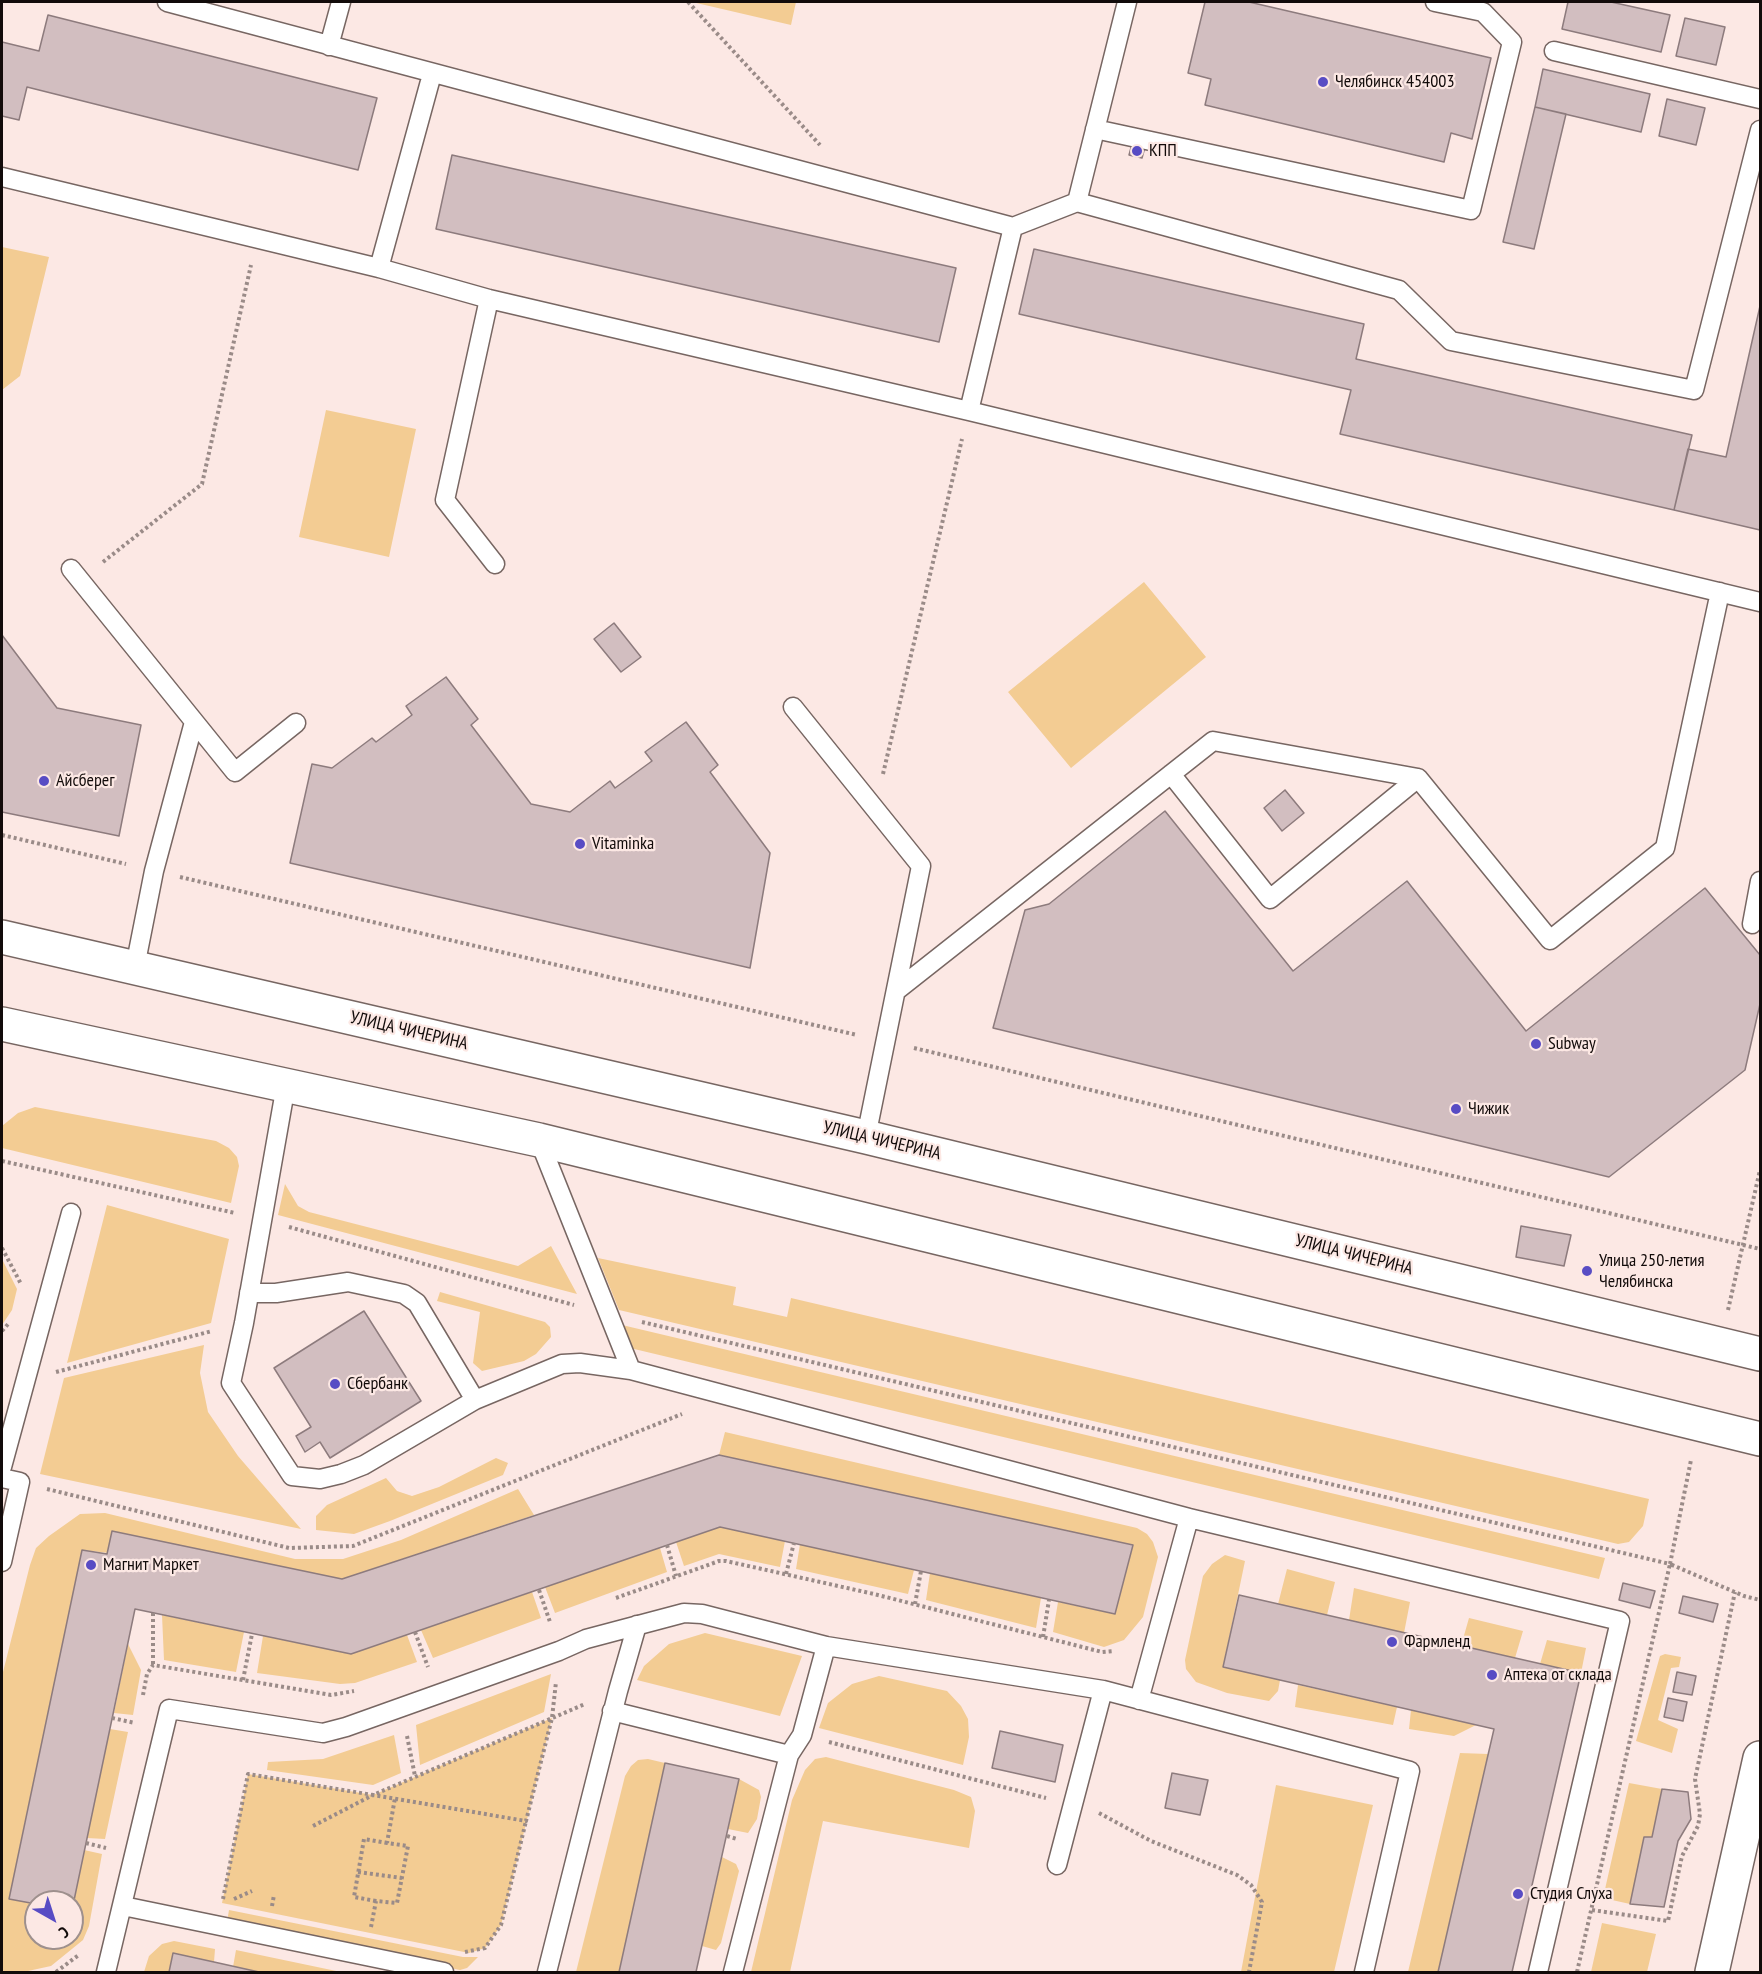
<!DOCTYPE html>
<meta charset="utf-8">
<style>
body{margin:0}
#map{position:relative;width:1762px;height:1974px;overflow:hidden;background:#fce8e4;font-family:"PT Sans Narrow",sans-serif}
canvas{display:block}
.frame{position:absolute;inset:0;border:3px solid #120b0a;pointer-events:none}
.north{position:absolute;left:24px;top:1890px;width:60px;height:60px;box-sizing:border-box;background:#fce8e4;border:2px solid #9e908d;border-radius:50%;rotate:141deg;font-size:16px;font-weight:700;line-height:24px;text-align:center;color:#120b0a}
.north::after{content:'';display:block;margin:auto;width:21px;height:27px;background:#584cc4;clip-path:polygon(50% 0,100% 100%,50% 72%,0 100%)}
</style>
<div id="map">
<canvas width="1762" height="1974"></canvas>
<div class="frame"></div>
<div class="north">С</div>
</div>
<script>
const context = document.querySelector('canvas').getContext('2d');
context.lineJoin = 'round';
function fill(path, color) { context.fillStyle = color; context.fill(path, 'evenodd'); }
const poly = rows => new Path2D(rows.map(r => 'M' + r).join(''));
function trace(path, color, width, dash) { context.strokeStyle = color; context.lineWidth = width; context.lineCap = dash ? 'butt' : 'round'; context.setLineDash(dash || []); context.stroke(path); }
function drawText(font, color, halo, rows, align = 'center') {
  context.font = font + ' "PT Sans Narrow",sans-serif'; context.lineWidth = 4.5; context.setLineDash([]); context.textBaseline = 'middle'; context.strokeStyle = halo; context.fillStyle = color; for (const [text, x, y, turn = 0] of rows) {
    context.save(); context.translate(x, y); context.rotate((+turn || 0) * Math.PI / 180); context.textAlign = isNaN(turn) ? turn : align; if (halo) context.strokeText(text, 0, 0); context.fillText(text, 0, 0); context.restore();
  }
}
const green = poly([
 [692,2,796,2,791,25],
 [2,247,49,257,20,376,2,390],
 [326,410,416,429,389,557,299,537],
 [1144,582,1206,657,1071,768,1008,692],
 [35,1107,216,1141,229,1148,237,1157,239,1166,231,1203,2,1148,2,1126,18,1113],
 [285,1184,298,1206,309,1212,518,1266,551,1246,577,1294,278,1215],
 [107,1205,229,1239,211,1323,67,1363],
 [598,1258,736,1287,733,1305,787,1317,791,1298,1649,1499,1643,1526,1629,1542,1618,1544,619,1310],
 [2,1259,17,1289,12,1310,2,1325],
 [440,1292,545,1322,550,1327,551,1337,536,1354,524,1361,482,1371,473,1363,480,1312,437,1301],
 [622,1325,1605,1558,1599,1579,630,1348],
 [204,1345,200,1373,208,1412,238,1456,301,1529,40,1474,64,1378],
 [725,1432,1137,1528,1147,1534,1153,1542,1158,1557,1143,1617,1124,1640,1104,1647,1053,1632,1058,1602,1115,1614,1133,1545,719,1455],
 [496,1458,508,1463,503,1475,390,1521,354,1534,316,1530,316,1516,327,1505,386,1478,397,1491,412,1496,439,1487],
 [518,1489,534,1515,342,1579,82,1550,9,1898,36,1904,36,1938,72,1938,72,1910,84,1850,102,1854,89,1926,83,1940,51,1966,28,1971,2,1972,2,1676,30,1565,36,1548,49,1536,80,1514,105,1513,295,1559,343,1559,401,1540],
 [720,1527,785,1541,780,1567,719,1554,684,1566,676,1542],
 [800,1544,914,1570,908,1594,796,1569],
 [660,1548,667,1572,555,1613,545,1587],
 [1225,1555,1245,1561,1223,1667,1280,1680,1278,1691,1269,1701,1227,1693,1196,1682,1186,1669,1185,1660,1203,1576,1212,1564],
 [1287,1569,1335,1582,1327,1615,1278,1604],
 [930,1573,1041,1598,1036,1628,926,1600],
 [1354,1588,1410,1602,1404,1633,1349,1620],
 [532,1592,541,1618,433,1658,421,1630],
 [162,1615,244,1632,236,1672,164,1660],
 [1469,1618,1523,1631,1515,1658,1461,1646],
 [705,1633,802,1656,780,1716,637,1680,644,1666,669,1644],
 [407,1635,417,1662,355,1683,340,1684,257,1673,263,1636,351,1654],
 [1547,1640,1586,1648,1581,1673,1540,1664],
 [128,1644,141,1670,133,1715,114,1713],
 [1665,1654,1681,1657,1679,1667,1671,1668,1658,1720,1678,1729,1672,1753,1636,1741,1660,1656],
 [551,1674,544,1712,420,1765,416,1725],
 [879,1676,947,1691,961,1706,968,1719,969,1737,963,1765,819,1728,828,1703,852,1684],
 [1298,1685,1397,1707,1393,1725,1295,1707],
 [1411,1710,1476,1725,1454,1736,1409,1729],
 [552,1718,501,1925,485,1948,469,1953,222,1903,248,1774,373,1795],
 [110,1729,128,1732,105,1839,87,1838],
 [394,1735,401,1773,373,1785,267,1770,268,1762,323,1759],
 [1460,1753,1488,1754,1438,1972,1408,1972],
 [826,1757,954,1790,971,1797,975,1811,969,1848,823,1821,790,1972,751,1972,792,1800,805,1770,815,1759],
 [648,1759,665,1763,619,1972,576,1972,625,1776,631,1766,638,1760],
 [739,1779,759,1790,761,1797,757,1819,748,1833,728,1829],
 [1629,1783,1662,1789,1652,1837,1644,1838,1630,1904,1603,1898],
 [1276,1785,1373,1805,1334,1972,1241,1972],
 [722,1857,736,1864,739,1871,721,1943,716,1950,702,1946],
 [229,1910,463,1957,478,1957,467,1968,460,1970,227,1922],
 [1602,1923,1656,1934,1647,1972,1591,1972],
 [174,1941,215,1949,214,1962,173,1953,169,1972,144,1972,149,1956,162,1944],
 [236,1950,341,1972,259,1972,233,1967]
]);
const building = poly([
 [1205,2,1249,2,1491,58,1472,139,1451,133,1444,162,1205,105,1211,79,1188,73,1205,2],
 [1568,2,1611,2,1670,15,1661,52,1562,29,1568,2],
 [48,15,377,98,358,170,27,87,19,120,2,116,2,42,39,51,48,15],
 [1685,18,1725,27,1716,65,1676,56,1685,18],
 [1543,69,1650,94,1641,132,1535,107,1543,69],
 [1667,99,1705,108,1696,145,1659,136,1667,99],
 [1535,107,1566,114,1534,249,1503,242,1535,107],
 [1132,144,1145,147,1142,158,1129,155,1132,144],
 [452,155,956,268,939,342,436,229,452,155],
 [1034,249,1364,324,1356,359,1692,435,1674,510,1340,434,1351,390,1019,314,1034,249],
 [1760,306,1760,530,1674,510,1688,449,1726,457,1760,306],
 [614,623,641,657,621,672,594,639,614,623],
 [2,635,57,708,141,725,119,836,2,812,2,635],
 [446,677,478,719,471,725,531,804,570,812,610,781,615,788,652,761,645,752,686,722,718,765,710,772,770,853,750,968,290,863,312,764,332,768,372,738,376,742,412,715,406,706,446,677],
 [1285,790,1304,813,1282,831,1264,808,1285,790],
 [1165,811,1293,971,1407,881,1526,1031,1705,888,1760,955,1760,1004,1745,1070,1609,1177,993,1028,1025,910,1049,904,1165,811],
 [1521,1226,1571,1235,1564,1266,1516,1257,1521,1226],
 [364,1311,421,1401,330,1458,320,1442,305,1452,296,1436,311,1427,274,1368,364,1311],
 [719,1455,1133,1545,1115,1614,720,1527,351,1654,135,1609,72,1910,72,1902,36,1902,36,1904,9,1899,82,1550,107,1554,112,1531,342,1579,719,1455],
 [1623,1583,1655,1591,1650,1608,1619,1600,1623,1583],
 [1239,1595,1581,1673,1512,1972,1438,1972,1494,1729,1223,1667,1239,1595],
 [1683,1596,1718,1604,1713,1622,1679,1613,1683,1596],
 [1677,1672,1696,1676,1692,1695,1673,1692,1677,1672],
 [1668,1698,1687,1702,1683,1721,1664,1717,1668,1698],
 [1000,1731,1063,1745,1055,1782,992,1768,1000,1731],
 [665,1763,739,1779,696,1972,619,1972,665,1763],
 [1172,1773,1208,1780,1200,1815,1165,1808,1172,1773],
 [1662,1789,1688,1792,1691,1819,1678,1841,1664,1907,1630,1904,1644,1837,1652,1837,1662,1789],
 [173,1953,214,1962,259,1972,169,1972,173,1953]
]);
const path = poly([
 [688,2,820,145],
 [103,562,202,484,251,265],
 [883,774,962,439],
 [2,835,126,864],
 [180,877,857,1035],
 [914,1048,1760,1249],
 [2,1161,235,1213],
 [289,1227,574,1305],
 [2,1248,21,1284],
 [1728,1310,1760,1170],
 [642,1322,1670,1564,1691,1460],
 [2,1331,9,1323],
 [56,1372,212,1331],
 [47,1489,289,1548,353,1546,682,1414],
 [667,1545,676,1576],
 [786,1574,794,1543],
 [539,1590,550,1622],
 [616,1598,719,1561,726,1561,874,1594,1102,1652,1114,1651],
 [915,1604,921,1571],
 [153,1613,153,1665],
 [415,1632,428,1667],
 [1043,1637,1049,1600],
 [243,1680,252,1634],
 [143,1695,147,1674,153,1665,331,1695,354,1691],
 [112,1718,135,1723],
 [407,1736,415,1776],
 [829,1742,1046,1798],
 [1099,1813,1151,1841,1237,1875,1251,1885,1262,1902,1249,1972],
 [313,1826,373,1795,526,1821,552,1718,556,1682],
 [727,1836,737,1839],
 [86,1843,106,1848],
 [358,1872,402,1878],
 [223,1899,248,1774,373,1795,585,1704],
 [234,1899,252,1891],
 [376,1901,354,1897,364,1839,387,1843],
 [272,1906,274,1895],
 [1592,1910,1668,1921,1682,1856,1698,1826,1700,1814,1695,1779,1735,1592],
 [371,1927,376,1901,397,1903,408,1846,387,1843,395,1798],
 [465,1952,485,1948,501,1925,526,1821],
 [56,1972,80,1954],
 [1577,1972,1670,1564,1744,1596,1760,1600]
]);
const service = poly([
 [167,2,1013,227,1077,202,1399,290,1451,341,1694,390,1760,130],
 [329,46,341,2],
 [1554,51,1760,99],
 [1095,129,1471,210,1512,42,1483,12,1435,2],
 [2,177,379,268,489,299,969,411,1760,602],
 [1077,202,1127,2],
 [379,268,432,74],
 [489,299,445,500,495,564],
 [969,411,1013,227],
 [71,569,235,772,296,723],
 [793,707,921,866,866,1137],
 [1171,774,1270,899,1418,778],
 [1752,924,1760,881],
 [135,967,154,871,194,722],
 [896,991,1213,741,1418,778,1550,940,1665,848,1720,592],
 [286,1085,244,1323,231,1383,292,1476,320,1479,341,1474,364,1465,475,1400,562,1364,580,1363,631,1370,1189,1518,1620,1621,1538,1972],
 [539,1140,631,1370],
 [249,1293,276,1293,348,1282,404,1294,417,1303,475,1400],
 [2,1467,71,1213],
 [2,1478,20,1482,2,1562],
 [1139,1700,1189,1518],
 [612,1711,789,1755],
 [1057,1865,1103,1690],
 [123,1906,444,1972],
 [106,1972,169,1709,323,1733,346,1727,559,1651,586,1639,684,1613,702,1614,826,1646,1103,1690,1410,1771,1364,1972],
 [547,1972,618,1691,637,1625],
 [733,1972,789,1755,802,1735,826,1646]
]);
const tertiary = poly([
 [1712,1972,1760,1758]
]);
const primary = poly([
 [2,937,866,1137,1760,1354],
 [2,1024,539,1140,1760,1439]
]);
const markers = [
 [1323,82,6,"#584cc4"],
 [1137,151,6,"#584cc4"],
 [44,781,6,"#584cc4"],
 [580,844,6,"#584cc4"],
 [1536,1044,6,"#584cc4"],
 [1456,1109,6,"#584cc4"],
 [1587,1271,6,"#584cc4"],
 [335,1384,6,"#584cc4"],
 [91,1565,6,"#584cc4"],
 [1392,1642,6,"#584cc4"],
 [1492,1675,6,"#584cc4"],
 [1518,1894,6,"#584cc4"]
];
const poiNames = [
 ["Челябинск 454003",1335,82],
 ["КПП",1149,151],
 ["Айсберег",56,781],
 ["Vitaminka",592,844],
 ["Subway",1548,1044],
 ["Чижик",1468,1109],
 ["Улица 250-летия",1599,1261],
 ["Челябинска",1599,1282],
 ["Сбербанк",347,1384],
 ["Магнит Маркет",103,1565],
 ["Фармленд",1404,1642],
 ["Аптека от склада",1504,1675],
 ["Студия Слуха",1530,1894]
];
const streetNames = [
 ["УЛИЦА ЧИЧЕРИНА",409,1031,13],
 ["УЛИЦА ЧИЧЕРИНА",882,1141,13],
 ["УЛИЦА ЧИЧЕРИНА",1354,1255,14]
];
fill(green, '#f3cc93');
fill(building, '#d2bec0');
trace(building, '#8d7b7d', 1.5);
trace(service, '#776662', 21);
trace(tertiary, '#776662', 36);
trace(primary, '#776662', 36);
trace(path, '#9a8b88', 4, [3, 3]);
trace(service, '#fff', 18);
trace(tertiary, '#fff', 33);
trace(primary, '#fff', 33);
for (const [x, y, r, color] of markers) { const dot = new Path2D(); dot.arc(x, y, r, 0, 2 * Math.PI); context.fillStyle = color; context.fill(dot); trace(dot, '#fce8e4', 2); }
drawText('18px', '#120b0a', '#fce8e4', poiNames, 'left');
drawText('18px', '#120b0a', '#fce8e4', streetNames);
</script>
